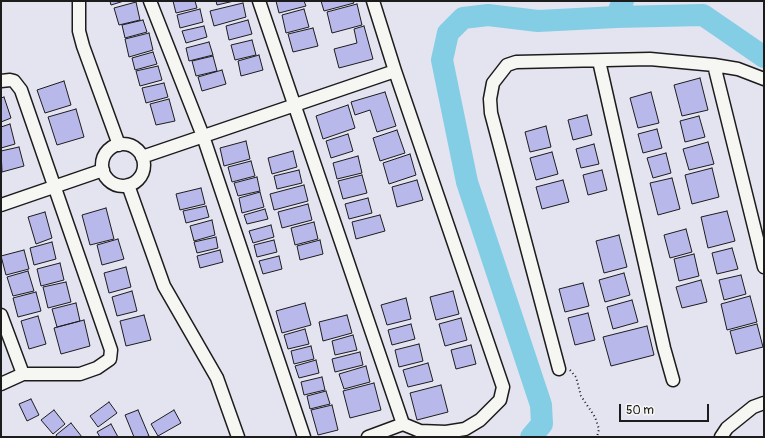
<!DOCTYPE html>
<style>
body{margin:0}
#map{position:relative;width:765px;height:438px;overflow:hidden;background:#e4e3f0;font-family:Pangolin,sans-serif}
canvas{display:block}
.frame{position:absolute;inset:0;border:2px solid #1c1c1c;pointer-events:none}
.scale{position:absolute;left:619px;top:404px;width:90px;height:18px;box-sizing:border-box;border:2px solid #1c1c1c;border-top:0;padding-left:5px;font-size:12px;line-height:14px;white-space:nowrap;color:#1c1c1c;-webkit-text-stroke:3px #f6f6f2;paint-order:stroke}
</style>
<div id="map">
<canvas width="765" height="438"></canvas>
<div class="frame"></div>
<div class="scale">50 m</div>
</div>
<script>
const context = document.querySelector('canvas').getContext('2d');
context.lineJoin = 'round';
const poly = rows => new Path2D(rows.map(r => 'M' + r).join(''));
function trace(path, color, width, dash) { context.strokeStyle = color; context.lineWidth = width; context.lineCap = dash ? 'butt' : 'round'; context.setLineDash(dash || []); context.stroke(path); }
function fill(path, color) { context.fillStyle = color; context.fill(path, 'evenodd'); }
const river = poly([
 [623,1,616,17,703,15,764,57],
 [531,437,542,424,541,405,467,182,442,60,448,33,463,18,488,15,538,21,616,17]
]);
const building = poly([
 [110,1,124,1,111,5,110,1],
 [173,1,195,1,197,8,176,13,173,1],
 [216,1,234,1,217,5,216,1],
 [276,1,304,1,306,6,279,13,276,1],
 [321,1,353,1,354,3,324,11,321,1],
 [136,2,140,20,119,25,114,8,136,2],
 [243,3,246,17,214,26,210,11,243,3],
 [357,4,362,25,332,33,327,12,357,4],
 [200,9,203,22,180,28,177,15,200,9],
 [304,9,309,27,286,33,282,15,304,9],
 [143,20,147,32,125,38,122,25,143,20],
 [248,20,252,34,229,40,226,26,248,20],
 [204,26,207,37,186,43,182,31,204,26],
 [364,26,373,59,339,68,334,49,357,43,354,29,364,26],
 [313,28,318,46,293,52,288,34,313,28],
 [149,33,153,50,129,57,125,39,149,33],
 [252,40,256,55,235,60,231,45,252,40],
 [209,42,213,55,189,61,186,48,209,42],
 [153,52,157,64,135,70,132,58,153,52],
 [259,55,263,70,241,76,238,61,259,55],
 [213,56,217,71,196,76,192,61,213,56],
 [158,66,162,80,140,86,136,71,158,66],
 [222,70,226,84,202,91,198,77,222,70],
 [700,78,708,110,682,116,674,85,700,78],
 [64,81,71,105,45,113,37,90,64,81],
 [164,83,168,97,146,103,142,88,164,83],
 [385,92,396,126,377,132,370,110,355,115,351,102,385,92],
 [651,92,659,123,638,128,630,98,651,92],
 [4,97,11,118,1,122,1,98,4,97],
 [169,99,175,121,156,125,150,104,169,99],
 [348,105,355,128,323,139,316,116,348,105],
 [76,109,84,137,57,145,48,117,76,109],
 [587,115,592,135,573,140,568,120,587,115],
 [699,116,705,137,685,142,680,121,699,116],
 [10,124,15,144,1,148,1,127,10,124],
 [546,126,551,147,530,152,525,132,546,126],
 [657,129,662,148,643,153,638,134,657,129],
 [397,130,405,153,380,161,373,138,397,130],
 [348,134,353,151,331,158,326,141,348,134],
 [246,141,250,159,224,166,220,148,246,141],
 [708,142,714,164,689,170,683,149,708,142],
 [594,144,599,164,581,168,576,149,594,144],
 [19,147,24,166,2,172,1,151,19,147],
 [293,151,297,167,272,174,268,158,293,151],
 [552,152,558,174,536,180,530,158,552,152],
 [666,153,671,173,653,178,647,158,666,153],
 [410,154,416,175,389,184,383,163,410,154],
 [358,156,362,173,337,179,333,163,358,156],
 [251,161,255,176,232,182,228,167,251,161],
 [712,168,719,197,692,204,685,175,712,168],
 [299,170,302,183,277,189,274,176,299,170],
 [602,170,607,190,588,195,583,175,602,170],
 [362,175,367,193,343,199,338,181,362,175],
 [257,177,260,191,238,196,234,183,257,177],
 [672,178,680,209,658,215,650,183,672,178],
 [417,180,423,200,397,207,392,187,417,180],
 [563,180,569,202,542,209,536,187,563,180],
 [304,185,308,201,274,210,270,194,304,185],
 [201,188,205,204,180,210,176,194,201,188],
 [260,192,264,207,242,213,239,198,260,192],
 [368,198,372,213,349,219,345,204,368,198],
 [308,204,312,220,282,228,278,212,308,204],
 [206,206,209,217,186,223,183,211,206,206],
 [106,208,114,239,90,245,82,215,106,208],
 [265,209,268,219,247,224,244,215,265,209],
 [727,211,735,241,708,248,701,217,727,211],
 [45,212,52,238,36,244,28,217,45,212],
 [380,215,385,231,356,239,352,222,380,215],
 [212,220,215,235,194,241,190,226,212,220],
 [314,222,318,239,295,245,291,228,314,222],
 [271,225,274,237,253,243,249,231,271,225],
 [686,229,692,252,670,258,664,235,686,229],
 [619,235,627,267,604,273,596,241,619,235],
 [216,237,218,248,197,253,194,242,216,237],
 [118,239,124,259,102,265,97,245,118,239],
 [274,240,277,252,257,257,254,245,274,240],
 [320,240,323,254,300,260,297,246,320,240],
 [52,242,56,259,34,265,30,248,52,242],
 [732,248,738,269,717,274,712,253,732,248],
 [24,250,29,269,6,275,1,256,24,250],
 [220,250,223,262,200,268,197,256,220,250],
 [694,254,699,276,679,281,674,259,694,254],
 [279,256,282,269,263,274,259,261,279,256],
 [60,263,64,280,41,286,37,269,60,263],
 [126,267,131,287,109,293,104,273,126,267],
 [28,271,34,291,13,296,7,277,28,271],
 [624,273,630,295,605,302,599,280,624,273],
 [741,275,746,294,724,300,719,280,741,275],
 [701,280,707,302,682,308,676,287,701,280],
 [66,282,71,302,48,308,43,287,66,282],
 [583,283,589,306,565,312,559,289,583,283],
 [132,291,137,311,117,316,112,297,132,291],
 [453,291,459,314,436,320,430,297,453,291],
 [36,292,41,311,18,317,13,298,36,292],
 [750,296,757,322,727,330,721,304,750,296],
 [406,298,411,319,387,325,381,305,406,298],
 [632,300,638,322,613,329,607,307,632,300],
 [76,303,80,321,57,327,52,309,76,303],
 [305,303,311,325,282,333,276,311,305,303],
 [588,313,595,340,575,345,568,318,588,313],
 [144,315,151,340,126,346,120,321,144,315],
 [347,315,352,333,323,341,319,322,347,315],
 [38,316,46,344,29,349,21,321,38,316],
 [461,318,467,340,445,346,439,324,461,318],
 [84,320,90,346,61,354,54,328,84,320],
 [411,324,415,339,392,345,388,330,411,324],
 [757,324,763,347,736,354,730,331,757,324],
 [647,326,654,355,611,366,603,337,647,326],
 [305,329,309,344,288,349,284,335,305,329],
 [353,335,357,350,335,355,332,341,353,335],
 [419,344,423,361,399,367,395,350,419,344],
 [471,345,476,364,456,369,451,350,471,345],
 [311,346,314,359,294,364,291,351,311,346],
 [360,352,363,365,335,372,332,359,360,352],
 [316,360,319,373,299,378,295,366,316,360],
 [428,363,433,381,408,387,403,370,428,363],
 [366,366,370,382,344,389,339,374,366,366],
 [322,377,325,390,304,395,301,382,322,377],
 [374,383,381,410,350,418,343,391,374,383],
 [441,385,448,412,417,420,410,393,441,385],
 [326,391,330,404,310,409,307,396,326,391],
 [31,399,39,415,27,421,19,404,31,399],
 [109,402,117,413,98,427,90,416,109,402],
 [332,405,338,430,318,435,311,410,332,405],
 [54,410,65,424,53,434,41,420,54,410],
 [138,410,149,436,145,437,134,437,125,415,138,410],
 [174,410,181,423,158,436,151,424,174,410],
 [71,423,82,437,57,437,56,435,71,423],
 [111,424,118,437,100,437,97,432,111,424]
]);
const path = poly([
 [570,370,576,377,581,396,595,417,599,429,597,437]
]);
const minor = poly([
 [79,1,79,31,83,46,119,145],
 [150,1,203,136,304,437],
 [259,1,403,424],
 [599,61,664,348,673,380],
 [714,65,764,267],
 [1,81,10,80,14,81,21,90,111,350,110,359,97,368,80,374,23,374,1,384],
 '102 165a21 21 0 1 1 42 0a21 21 0 1 1-42 0Z',
 [142,157,395,71],
 [128,185,164,286,217,378,238,437],
 [1,205,103,170],
 [1,315,23,374],
 [559,369,491,113,490,99,493,83,507,65,516,62,650,59,714,65,738,69,764,79],
 [368,437,403,424,420,431,446,432,465,429,480,420,500,400,503,387,395,71,373,1],
 [721,437,727,428,753,407,764,403]
]);
trace(river, '#84cee5', 22);
fill(building, '#b9b8ea');
trace(building, '#1c1c1c', 1);
trace(minor, '#1c1c1c', 15);
trace(path, '#1c1c1c', 2, [1, 3]);
trace(minor, '#f6f6f2', 12);
</script>
